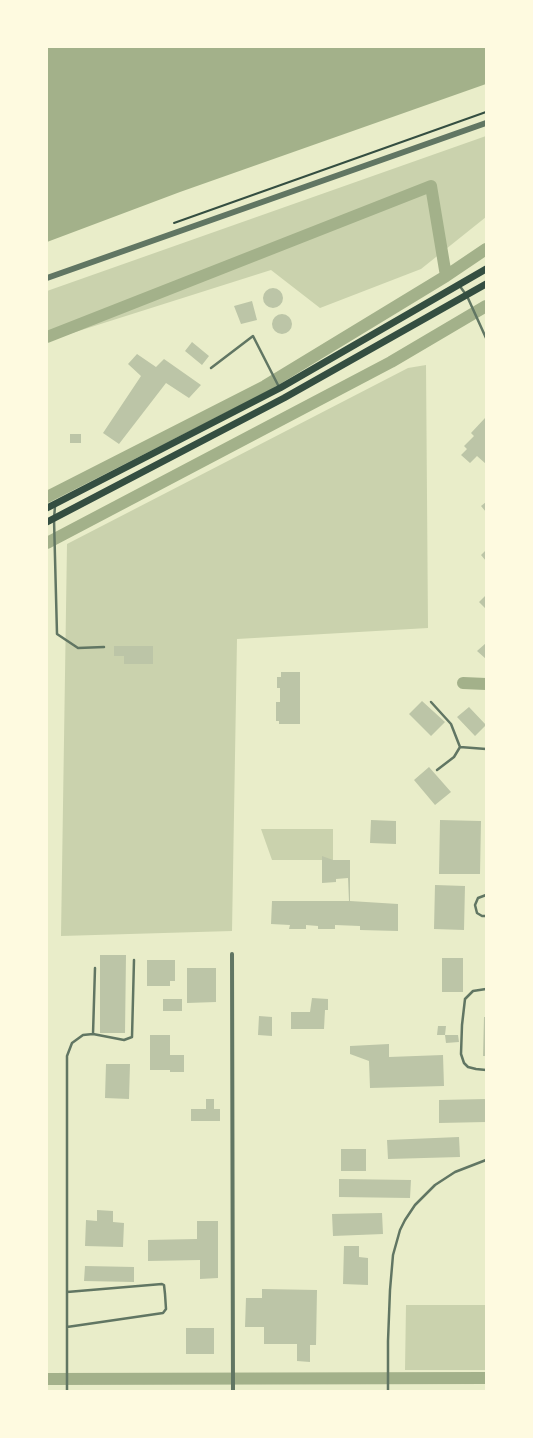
<!DOCTYPE html>
<style>
body{margin:0}
#map{position:relative;width:533px;height:1438px;overflow:hidden;background:#e9edc9;font-family:"Fira Sans Condensed",sans-serif}
canvas{display:block}
.frame{position:absolute;inset:0;border:48px solid #fefae0;pointer-events:none}
</style>
<div id="map">
<canvas width="533" height="1438"></canvas>
<div class="frame"></div>
</div>
<script>
const context = document.querySelector('canvas').getContext('2d');
context.lineJoin = 'round';
function fill(path, color) { context.fillStyle = color; context.fill(path, 'evenodd'); }
const poly = rows => new Path2D(rows.map(r => 'M' + r).join(''));
function trace(path, color, width, dash) { context.strokeStyle = color; context.lineWidth = width; context.lineCap = dash ? 'butt' : 'round'; context.setLineDash(dash || []); context.stroke(path); }
const green = poly([
 [486,136,486,217,421,269,320,308,271,270,47,341,47,291],
 [426,365,428,628,237,639,232,931,61,936,67,544,408,368],
 [261,829,333,829,333,860,272,860],
 [406,1305,486,1305,486,1370,405,1370]
]);
const water = poly([
 [47,47,486,47,486,84,180,192,47,242]
]);
const canal = poly([
 [47,337,431,186,446,276],
 [47,497,265,386,446,276,486,249],
 [47,543,391,362,486,306],
 [463,683,486,684],
 [47,1379,486,1378]
]);
const building = poly([
 '263 298a10 10 0 1 1 20 0a10 10 0 1 1-20 0Z',
 [252,301,257,320,241,324,234,306],
 '272 324a10 10 0 1 1 20 0a10 10 0 1 1-20 0Z',
 [192,342,209,356,202,365,185,351],
 [137,354,156,367,164,359,201,385,189,398,166,383,119,444,103,433,141,376,128,364],
 [485,418,486,420,486,464,477,456,470,463,461,455,467,449,464,446,474,436,471,433],
 [70,434,81,434,81,443,70,443],
 [486,502,486,512,481,506],
 [486,550,486,561,481,555],
 [486,595,486,609,479,602],
 [486,643,486,659,477,651],
 [114,646,153,646,153,664,124,664,124,656,114,656],
 [281,672,300,672,300,724,279,724,279,721,276,721,276,702,280,702,280,688,277,688,277,677,281,677],
 [422,701,445,722,431,736,409,714],
 [469,707,486,725,475,736,457,717],
 [429,767,451,792,435,805,414,780],
 [371,820,396,821,396,844,370,843],
 [440,820,481,821,480,874,439,874],
 [322,856,333,860,350,860,350,901,398,904,398,931,360,930,360,926,335,925,335,929,318,929,318,926,306,925,306,929,289,929,290,925,271,924,272,901,349,901,348,878,336,879,336,882,322,883],
 [435,885,465,886,464,930,434,929],
 [100,955,126,955,125,1033,100,1033],
 [442,958,463,958,463,992,442,992],
 [147,960,175,960,175,981,170,981,170,986,147,986],
 [187,968,216,968,216,1002,187,1003],
 [312,998,328,999,328,1010,325,1010,324,1029,291,1029,291,1012,310,1012],
 [163,999,182,999,182,1011,163,1011],
 [259,1016,272,1017,272,1036,258,1035],
 [484,1017,486,1017,486,1056,483,1056],
 [438,1026,446,1026,445,1035,437,1035],
 [150,1035,170,1035,170,1055,184,1055,184,1072,170,1072,170,1070,150,1070],
 [445,1035,458,1035,459,1042,446,1043],
 [389,1044,389,1057,443,1055,444,1086,370,1088,369,1061,350,1054,350,1046],
 [106,1064,130,1064,129,1099,105,1098],
 [206,1099,214,1099,214,1109,220,1109,220,1121,191,1121,191,1109,206,1109],
 [486,1099,486,1122,439,1123,439,1100],
 [459,1137,460,1157,388,1159,387,1140],
 [341,1149,366,1149,366,1171,341,1171],
 [339,1179,411,1180,410,1198,339,1197],
 [97,1210,113,1211,113,1222,124,1223,123,1247,85,1246,86,1220,97,1221],
 [382,1213,383,1234,333,1236,332,1214],
 [197,1221,218,1221,218,1278,200,1279,200,1260,148,1261,148,1240,197,1239],
 [344,1246,359,1246,359,1257,368,1258,368,1285,343,1284],
 [85,1266,134,1267,134,1282,84,1281],
 [262,1289,317,1290,316,1345,310,1345,310,1362,297,1361,297,1344,264,1344,264,1327,245,1327,246,1298,262,1298],
 [186,1328,214,1328,214,1354,186,1354]
]);
const path = poly([
 [174,223,486,112]
]);
const service = poly([
 [459,285,467,296,486,338],
 [211,368,253,336,279,387],
 [55,506,54,519,57,634,78,648,104,647],
 [431,702,451,724,460,747],
 [460,747,486,749],
 [437,770,454,757,460,747],
 [486,895,478,898,475,905,477,913,482,916,486,916],
 [486,989,473,991,465,999,462,1025,461,1054,464,1063,468,1067,476,1069,486,1070],
 [93,1034,95,968],
 [67,1292,162,1284,164,1285,165,1294,166,1309,163,1313,67,1327],
 [67,1391,67,1056,72,1043,83,1035,93,1034,124,1040,132,1037,134,960],
 [388,1391,388,1341,390,1290,393,1255,400,1230,405,1220,415,1205,435,1185,455,1172,486,1160]
]);
const minor = poly([
 [232,954,233,1391]
]);
const tertiary = poly([
 [47,278,486,123]
]);
const secondary = poly([
 [47,508,280,388,486,269],
 [47,522,284,398,486,284]
]);
fill(green, '#cad2ad');
fill(water, '#a3b18a');
trace(canal, '#a3b18a', 12);
fill(building, '#bcc5a7');
trace(path, '#344e41', 2);
trace(service, '#617663', 2.5);
trace(minor, '#617663', 4);
trace(tertiary, '#617663', 6);
trace(secondary, '#344e41', 7);
</script>
